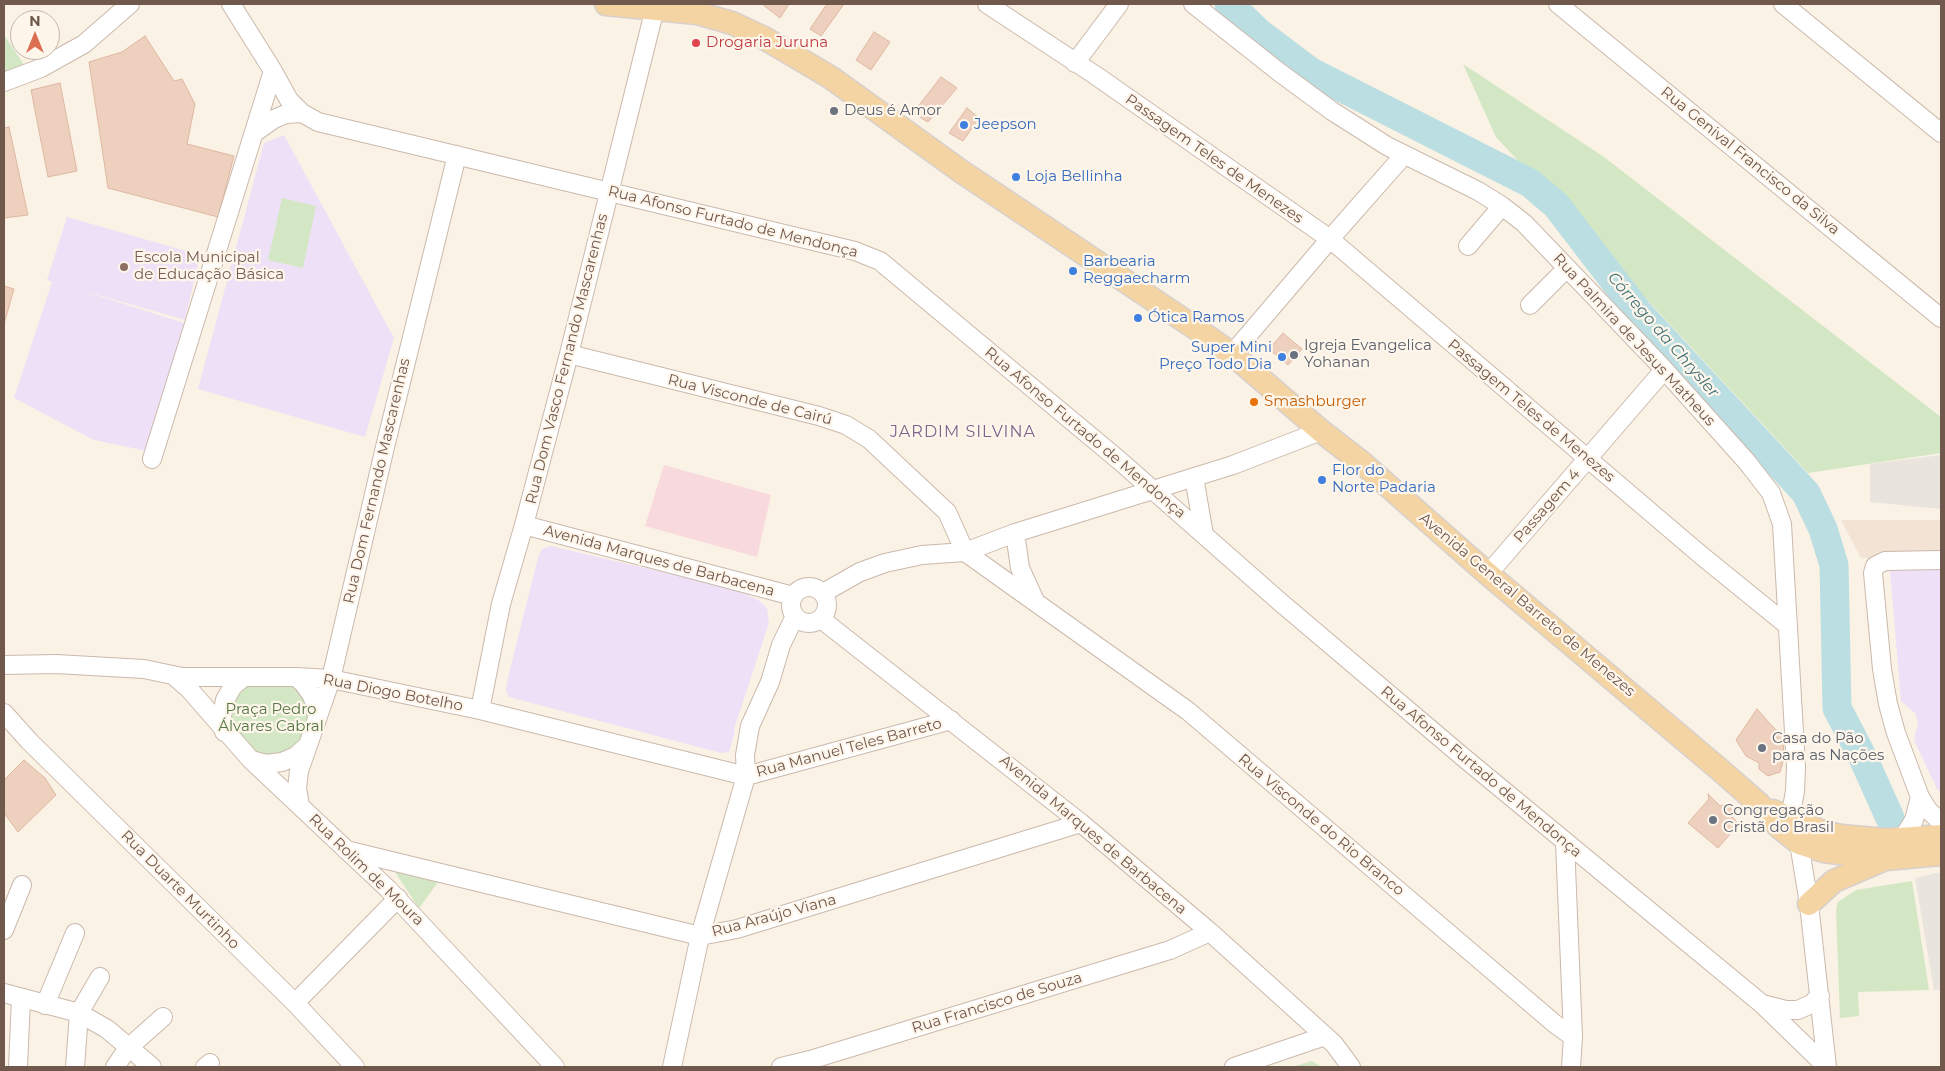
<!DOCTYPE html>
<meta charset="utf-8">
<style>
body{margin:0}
#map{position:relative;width:1945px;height:1071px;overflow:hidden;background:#faf2e5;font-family:Montserrat,sans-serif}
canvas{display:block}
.frame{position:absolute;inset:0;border:5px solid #71584c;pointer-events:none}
.north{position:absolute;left:10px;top:10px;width:50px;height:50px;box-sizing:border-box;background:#fef6eb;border:1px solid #c6b7ab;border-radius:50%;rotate:0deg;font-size:14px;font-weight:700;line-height:20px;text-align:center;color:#71584c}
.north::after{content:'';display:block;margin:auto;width:18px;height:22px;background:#dc6e52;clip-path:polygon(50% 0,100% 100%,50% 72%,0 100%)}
</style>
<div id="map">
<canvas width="1945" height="1071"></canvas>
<div class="frame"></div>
<div class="north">N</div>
</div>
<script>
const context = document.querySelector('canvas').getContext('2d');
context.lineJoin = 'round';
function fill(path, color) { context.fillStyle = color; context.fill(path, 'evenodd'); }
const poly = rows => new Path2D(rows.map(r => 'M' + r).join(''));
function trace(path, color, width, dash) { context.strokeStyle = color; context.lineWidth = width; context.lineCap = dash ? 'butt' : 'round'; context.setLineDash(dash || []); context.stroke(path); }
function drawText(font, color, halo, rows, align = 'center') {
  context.font = font + ' Montserrat,sans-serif'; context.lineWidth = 4.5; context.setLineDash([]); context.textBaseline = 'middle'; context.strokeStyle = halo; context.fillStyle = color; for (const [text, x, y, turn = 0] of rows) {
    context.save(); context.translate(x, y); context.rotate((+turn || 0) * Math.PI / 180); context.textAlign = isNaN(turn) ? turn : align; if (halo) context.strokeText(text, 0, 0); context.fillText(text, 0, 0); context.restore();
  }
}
const residential = poly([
 [1841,520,1941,520,1941,557,1861,558]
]);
const industrial = poly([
 [1941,455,1941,509,1870,502,1870,464],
 [1941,872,1941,990,1934,990,1915,878]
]);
const education = poly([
 [284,135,394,338,365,437,198,389,264,143],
 [67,217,200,255,185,320,77,289,184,323,147,451,94,440,14,398,52,282,47,280],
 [551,546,735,589,758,600,767,608,769,623,735,726,734,735,729,752,721,753,509,697,506,690,509,673,538,558,542,549],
 [1941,569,1941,793,1937,789,1914,740,1918,722,1915,713,1901,701,1890,571]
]);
const medical = poly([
 [664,465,771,495,757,557,645,526]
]);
const green = poly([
 [4,35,25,66,4,75],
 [1463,64,1604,157,1941,417,1941,453,1808,473,1496,137],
 [282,198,316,206,303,268,268,260],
 [255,682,293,686,303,695,309,707,310,721,300,746,275,758,249,752,233,730,231,716,233,705,238,696,246,687],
 [393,869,439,881,419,908],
 [1912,881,1929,990,1858,992,1859,1016,1840,1018,1836,910,1838,902,1856,890],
 [1312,1061,1322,1067,1291,1067]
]);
const river = poly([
 [1229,4,1258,32,1311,72,1530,183,1556,205,1639,313,1806,493,1823,529,1834,565,1837,708,1864,760,1890,818]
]);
const building = poly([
 [762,4,789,4,780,18,762,4],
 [827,4,844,4,821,36,810,29,827,4],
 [874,32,890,42,871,70,856,60,874,32],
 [145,36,174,81,182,79,195,104,187,144,234,156,218,217,108,188,89,62,122,52,145,36],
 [941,77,957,88,928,122,913,113,941,77],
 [60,83,77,171,48,177,31,90,60,83],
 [967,108,979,118,963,141,949,133,967,108],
 [9,127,28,215,4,218,4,128,9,127],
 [4,286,14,289,4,324,4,286],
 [1283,333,1302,349,1288,365,1269,349,1283,333],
 [1757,709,1772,726,1784,737,1783,762,1780,772,1768,776,1759,769,1759,763,1746,756,1736,740,1757,709],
 [24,760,45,778,56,795,18,832,4,813,4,780,24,760],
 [1708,794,1720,806,1727,804,1732,810,1731,816,1739,824,1718,848,1688,823,1709,799,1708,794]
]);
const minor = poly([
 [231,4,273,71,289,100,302,113,318,122,855,251,880,261,1120,461,1279,601,1463,757,1762,1004,1826,1066],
 [987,4,1095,75,1330,239,1702,556,1787,625],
 [1193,4,1279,72,1332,111,1387,146,1478,191,1502,206,1524,223,1660,365,1747,462,1771,493,1782,524,1796,767,1795,791,1790,819,1799,843,1809,904,1827,1067],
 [1558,4,1941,318],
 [1783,4,1941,133],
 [1075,63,1119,4],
 [4,82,41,68,84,44,130,4],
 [254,133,274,119,286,114,302,113],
 [1468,246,1502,206],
 [1530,305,1567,268],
 [569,354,819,416,846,425,869,439,947,512,965,552,1188,711,1555,1024,1573,1037],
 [1232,354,1330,239,1404,155],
 [152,459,273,71],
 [1194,477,1204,535],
 [524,525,793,596],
 [1015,533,1020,568,1035,601],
 [1941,560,1885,561,1875,566,1873,573,1882,669,1888,704,1896,733,1920,797,1928,810,1941,822],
 [1488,574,1664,370],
 '791 605a18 18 0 1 1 36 0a18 18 0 1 1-36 0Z',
 [823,593,860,572,885,563,922,555,965,552,1015,533,1233,465,1321,431],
 [821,619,1081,823,1210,932,1334,1044,1351,1067],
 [4,665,56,664,144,669,182,677,296,677,331,679,480,710,746,776,951,720],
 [174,676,189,689,251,760,388,889,555,1067],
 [296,677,303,683,311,694,316,706,317,719],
 [480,710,501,604,524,525,569,354,655,8],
 [4,713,29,741,295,1003,355,1067],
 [224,732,222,716,225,700,233,686,244,677],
 [251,760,266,764,282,762,296,756,308,745],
 [300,806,297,788,299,771,331,679,385,447,457,155],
 [1900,839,1906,833,1914,820,1920,797],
 [1565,842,1573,1037,1571,1067],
 [346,850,700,936,737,929,1081,823],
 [4,930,22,885],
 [4,993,79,1013,107,1029,152,1067],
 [295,1003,398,898],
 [1762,1004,1786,1010,1798,1010,1811,1004,1820,996],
 [45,1005,75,933],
 [18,1067,21,998],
 [75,1067,79,1013,100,977],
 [115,1067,128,1048,163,1017],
 [205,1067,210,1063],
 [672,1067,700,936,746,776,745,755,750,726,770,682,781,645,795,616],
 [781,1067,810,1060,1170,950,1210,932],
 [1234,1067,1325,1036]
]);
const major = poly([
 [606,4,697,13,732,23,764,38,830,77,962,172,1188,323,1232,354,1321,431,1361,462,1488,574,1719,769,1759,804,1779,827,1799,843,1824,851,1885,859,1941,854],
 [1773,811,1823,832,1841,836,1886,840,1941,836],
 [1809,904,1834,881,1883,860]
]);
const markers = [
 [696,43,5,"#e0444e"],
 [834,111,5,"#6b7280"],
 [964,125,5,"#3f7fe0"],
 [1016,177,5,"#3f7fe0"],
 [124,267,5,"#8d6e63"],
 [1073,271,5,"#3f7fe0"],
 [1138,318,5,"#3f7fe0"],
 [1294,355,5,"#6b7280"],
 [1282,357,5,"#3f7fe0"],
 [1254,402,5,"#e8710a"],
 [1322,480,5,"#3f7fe0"],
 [1762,748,5,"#6b7280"],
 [1713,820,5,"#6b7280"]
];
const healthNames = [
 ["Drogaria Juruna",706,43]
];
const worshipNames = [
 ["Deus é Amor",844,111],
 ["Igreja Evangelica",1304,346],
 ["Yohanan",1304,363],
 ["Casa do Pão",1772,739],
 ["para as Nações",1772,756],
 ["Congregação",1723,811],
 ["Cristã do Brasil",1723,828]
];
const shopNames = [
 ["Jeepson",974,125],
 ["Loja Bellinha",1026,177],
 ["Barbearia",1083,262],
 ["Reggaecharm",1083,279],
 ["Ótica Ramos",1148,318],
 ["Super Mini",1272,348,"right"],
 ["Preço Todo Dia",1272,365,"right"],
 ["Flor do",1332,471],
 ["Norte Padaria",1332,488]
];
const streetNames = [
 ["Passagem Teles de Menezes",1214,159,35],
 ["Rua Genival Francisco da Silva",1750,161,39],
 ["Rua Afonso Furtado de Mendonça",733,222,14],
 ["Rua Palmira de Jesus Matheus",1634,340,47],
 ["Rua Dom Vasco Fernando Mascarenhas",567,359,-76],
 ["Rua Visconde de Cairú",750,400,14],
 ["Passagem Teles de Menezes",1531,411,40],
 ["Rua Afonso Furtado de Mendonça",1085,433,40],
 ["Rua Dom Fernando Mascarenhas",377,481,-77],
 ["Passagem 4",1547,506,-49],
 ["Avenida Marques de Barbacena",659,561,15],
 ["Avenida General Barreto de Menezes",1527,605,40],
 ["Rua Diogo Botelho",393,693,11],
 ["Rua Manuel Teles Barreto",849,748,-15],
 ["Rua Afonso Furtado de Mendonça",1481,772,40],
 ["Rua Visconde do Rio Branco",1321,825,40],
 ["Avenida Marques de Barbacena",1093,835,40],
 ["Rua Rolim de Moura",366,870,44],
 ["Rua Duarte Murtinho",180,890,45],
 ["Rua Araújo Viana",774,916,-15],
 ["Rua Francisco de Souza",997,1003,-17]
];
const educationNames = [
 ["Escola Municipal",134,258],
 ["de Educação Básica",134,275]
];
const foodNames = [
 ["Smashburger",1264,402]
];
const parkNames = [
 ["Praça Pedro",271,710],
 ["Álvares Cabral",271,727]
];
const waterNames = [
 ["Córrego da Chrysler",1663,335,49]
];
const neighbourhoodNames = [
 ["JARDIM SILVINA",963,432]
];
fill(residential, '#f2e3d4');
fill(industrial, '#eae4df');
fill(education, '#eee1f7');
fill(medical, '#f8d9dd');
fill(green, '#d3e7c4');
trace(river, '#bbdee2', 29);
fill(building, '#eed0be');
trace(building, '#dfb7a0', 1);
trace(minor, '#cbb9ac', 20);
trace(major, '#d7d0cd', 25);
trace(minor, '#fff', 18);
trace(major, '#f4d4a2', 22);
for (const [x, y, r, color] of markers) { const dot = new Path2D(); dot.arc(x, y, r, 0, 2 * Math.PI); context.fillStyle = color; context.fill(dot); trace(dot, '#fef6eb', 2); }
drawText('15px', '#be3a42', '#fef6eb', healthNames, 'left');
drawText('15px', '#5b616d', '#fef6eb', worshipNames, 'left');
drawText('15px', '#366cbe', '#fef6eb', shopNames, 'left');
drawText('15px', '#71584c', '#fef6eb', streetNames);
drawText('15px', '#785e54', '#fef6eb', educationNames, 'left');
drawText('15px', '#c56008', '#fef6eb', foodNames, 'left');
drawText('15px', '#547745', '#fef6eb', parkNames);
drawText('italic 16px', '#44747c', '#fef6eb', waterNames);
context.letterSpacing = '1px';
drawText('16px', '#7e648d', '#fef6eb', neighbourhoodNames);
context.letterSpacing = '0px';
</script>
